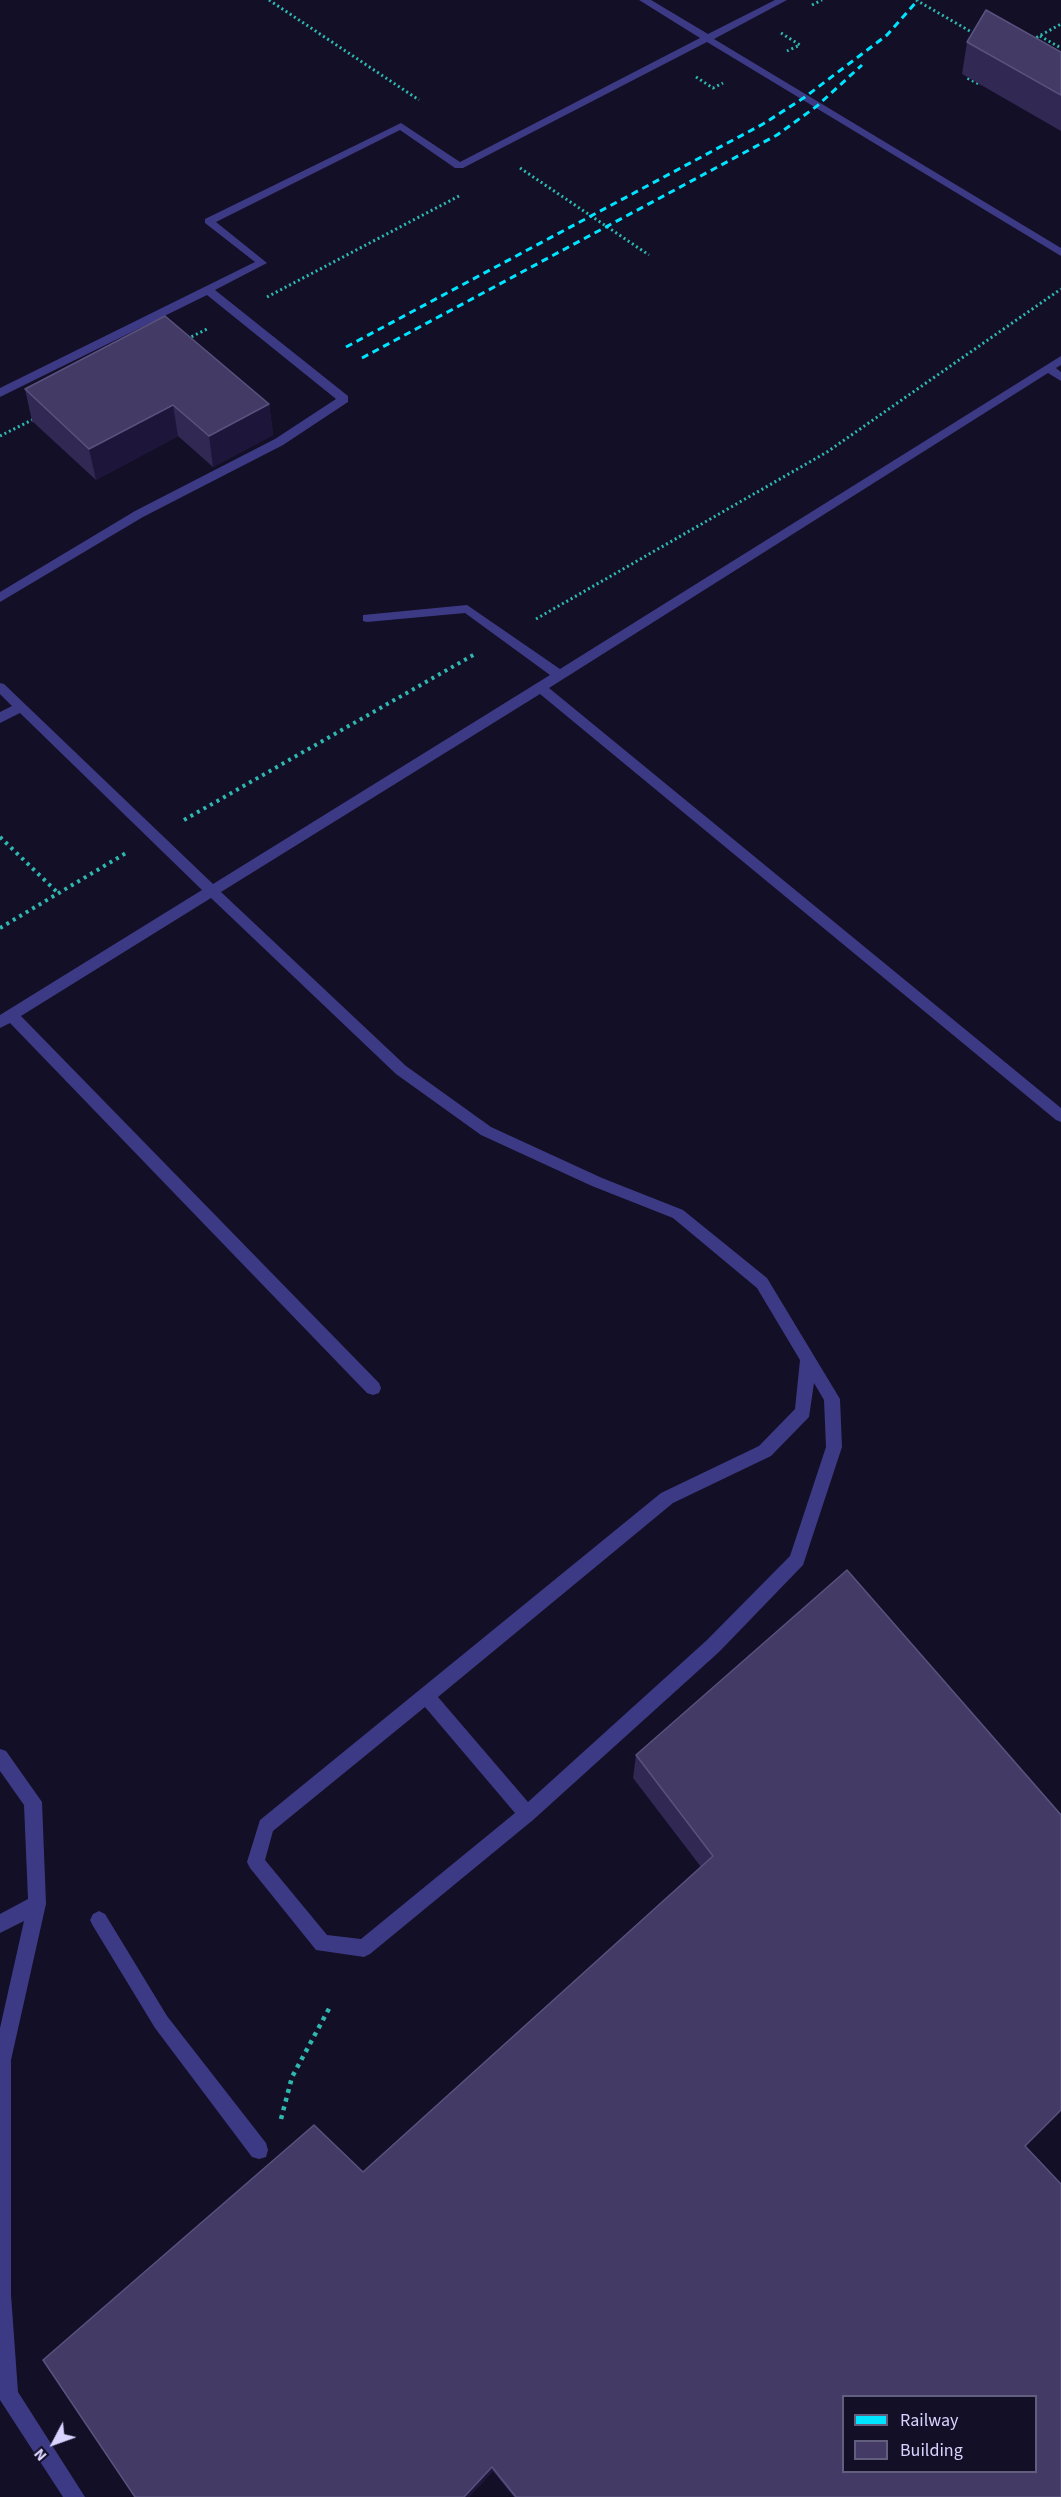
<!DOCTYPE html>
<style>
body{margin:0}
#map{position:relative;width:1061px;height:2497px;overflow:hidden;background:#130f26;font-family:"Source Sans 3",sans-serif}
canvas{display:block}
.legend{position:absolute;left:842px;top:2395px;width:195px;height:78px;box-sizing:border-box;background:#130f26;border:2px solid #625e7d;margin:0;padding:8px 10px;list-style:none;font-size:18px;color:#d9d4ff}
.legend li{display:flex;align-items:center;gap:12px;height:30px}
.legend b{width:30px;border:2px solid #625e7d}
.north{position:absolute;left:24px;top:2413px;width:60px;height:60px;-webkit-text-stroke:4px #130f26;paint-order:stroke;rotate:229deg;font-size:16px;font-weight:700;line-height:24px;text-align:center;color:#d9d4ff}
.north::after{content:'';display:block;margin:auto;width:21px;height:27px;background:#d9d4ff;clip-path:polygon(50% 0,100% 100%,50% 72%,0 100%)}
</style>
<div id="map">
<canvas width="1061" height="2497"></canvas>
<ul class="legend">
<li><b style="height:8px;background:#00e5ff"></b>Railway</li>
<li><b style="height:16px;background:#433a66"></b>Building</li>
</ul>
<div class="north">N</div>
</div>
<script>
const context = document.querySelector('canvas').getContext('2d');
context.lineJoin = 'round';
const poly = rows => new Path2D(rows.map(r => 'M' + r).join(''));
function trace(path, color, width, dash) { context.strokeStyle = color; context.lineWidth = width; context.lineCap = dash ? 'butt' : 'round'; context.setLineDash(dash || []); context.stroke(path); }
function fill(path, color) { context.fillStyle = color; context.fill(path, 'evenodd'); }
const pathFar2 = poly([
 [269,0,419,100],
 [916,0,975,34],
 [812,5,822,0],
 [781,33,800,45,787,51],
 [1040,36,1061,48],
 [1032,40,1061,24],
 [971,76,967,78,981,85],
 [696,77,713,88,723,83],
 [520,168,649,255],
 [267,297,459,196],
 [187,339,207,329],
 [0,436,34,419],
 [536,619,827,452,1061,289]
]);
const pathFar1 = poly([
 [184,820,475,654],
 [0,837,58,893],
 [0,928,126,853]
]);
const path = poly([
 [281,2119,292,2077,331,2005]
]);
const service = poly([
 [639,0,651,0,708,34,775,0,787,0,714,39,1061,248,1061,256,707,42,463,168,455,168,400,130,216,222,267,263,215,290,348,396,348,402,283,445,143,517,0,602,0,592,135,511,275,439,336,399,207,295,0,397,0,388,255,262,205,223,205,219,401,123,460,162,700,38,639,0],
 [1061,356,1061,365,1056,368,1061,372,1061,381,1048,373,549,688,1061,1108,1061,1122,1056,1120,540,694,221,892,406,1066,491,1127,602,1178,683,1210,767,1278,840,1399,842,1447,803,1565,719,1652,533,1820,370,1954,364,1957,316,1950,250,1868,247,1862,260,1820,661,1493,759,1446,795,1409,800,1360,757,1288,673,1218,592,1186,481,1135,396,1074,211,898,21,1016,379,1383,381,1388,379,1393,373,1395,367,1393,10,1023,0,1028,0,1015,202,890,20,713,0,723,0,712,12,706,0,694,0,683,4,684,213,884,550,675,465,613,367,622,363,621,363,615,467,605,560,669,1061,356],
 [814,1383,824,1400,826,1447,790,1556,707,1640,528,1802,438,1697,673,1503,771,1456,809,1417,814,1383],
 [425,1707,515,1813,361,1939,327,1935,265,1860,273,1831,425,1707],
 [0,1749,6,1751,42,1802,46,1904,11,2060,11,2295,18,2392,85,2497,63,2497,0,2400,0,2028,24,1921,0,1933,0,1914,28,1899,24,1805,0,1771,0,1749],
 [99,1911,105,1914,167,2016,266,2143,268,2150,266,2157,259,2159,252,2157,155,2028,93,1926,90,1920,93,1914,99,1911]
]);
const rail = poly([
 [346,347,763,124,805,97,887,35,918,0],
 [362,358,777,135,817,106,862,65]
]);
const wall = poly([
 [967,42,1061,52,1061,131,962,74],
 [25,389,269,404,273,435,213,467,178,436,96,480,32,421],
 [636,1755,1025,2146,1061,2497,514,2497,493,2471,469,2497,135,2497,363,2172,701,1867,633,1778]
]);
const shadedWall = poly([
 [269,404,273,435,213,467,209,436],
 [173,405,178,436,96,480,89,449],
 [492,2467,493,2471,469,2497,464,2497]
]);
const building = poly([
 [986,10,1061,52,1061,95,967,42,986,10],
 [165,316,269,404,209,436,173,405,89,449,25,389,165,316],
 [847,1570,1061,1815,1061,2110,1025,2146,1061,2184,1061,2497,516,2497,492,2467,464,2497,135,2497,43,2360,314,2125,363,2172,713,1856,636,1755,847,1570],
 [843,2397,1035,2397,1035,2472,843,2472,843,2397]
]);
trace(pathFar2, '#2fb8b0', 3, [2, 3]);
trace(pathFar1, '#2fb8b0', 4, [3, 4.5]);
trace(path, '#2fb8b0', 4.5, [4, 5]);
fill(service, '#3d3a85');
trace(rail, '#00e5ff', 3, [7, 5]);
fill(wall, '#312854');
fill(shadedWall, '#1d163a');
fill(building, '#433a66');
trace(building, '#5a527e', 1.5);
</script>
